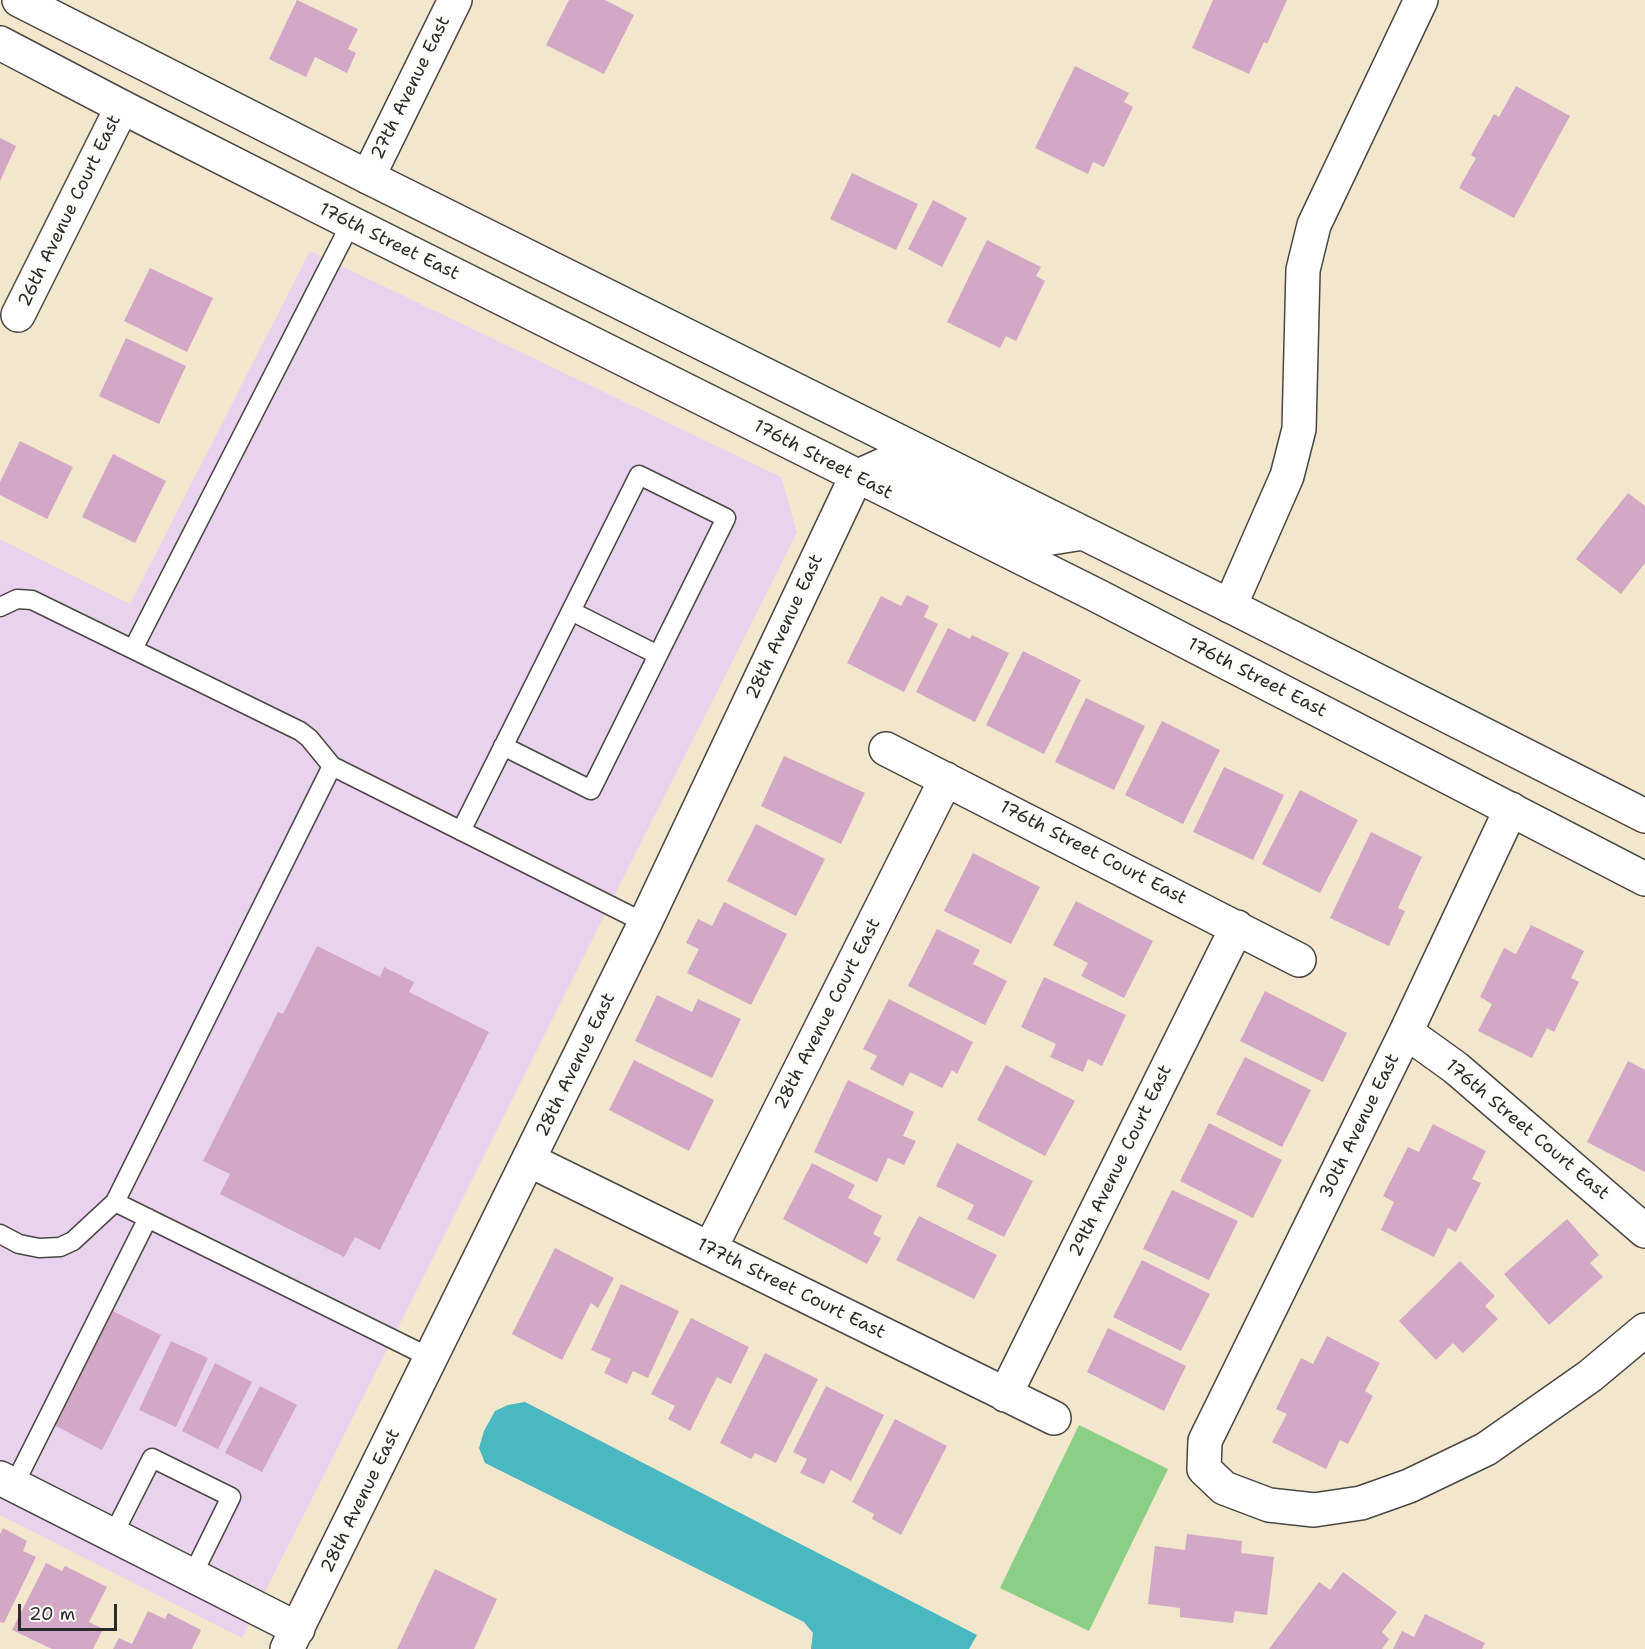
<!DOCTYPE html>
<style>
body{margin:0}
#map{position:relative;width:1645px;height:1649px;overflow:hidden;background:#f2e6cd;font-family:"Shantell Sans",sans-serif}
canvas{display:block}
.scale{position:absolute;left:18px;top:1604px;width:99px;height:27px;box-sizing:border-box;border:3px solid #2b2b2b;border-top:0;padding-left:8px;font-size:18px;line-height:21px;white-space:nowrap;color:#2b2b2b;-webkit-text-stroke:4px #fdfcf7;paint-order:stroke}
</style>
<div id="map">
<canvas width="1645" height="1649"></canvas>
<div class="scale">20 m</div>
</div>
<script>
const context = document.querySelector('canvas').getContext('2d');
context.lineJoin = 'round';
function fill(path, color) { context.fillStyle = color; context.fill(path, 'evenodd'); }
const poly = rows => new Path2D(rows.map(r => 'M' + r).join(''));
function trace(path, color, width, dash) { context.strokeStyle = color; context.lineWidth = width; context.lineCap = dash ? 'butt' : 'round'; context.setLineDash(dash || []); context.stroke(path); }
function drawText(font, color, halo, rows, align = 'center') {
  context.font = font + ' "Shantell Sans",sans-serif'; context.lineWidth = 6; context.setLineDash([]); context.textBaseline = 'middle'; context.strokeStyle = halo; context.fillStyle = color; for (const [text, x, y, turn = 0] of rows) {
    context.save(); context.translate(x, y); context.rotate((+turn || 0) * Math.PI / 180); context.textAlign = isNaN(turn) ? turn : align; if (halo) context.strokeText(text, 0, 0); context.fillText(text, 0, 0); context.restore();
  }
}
const built = poly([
 [310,251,781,477,797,532,242,1638,0,1515,0,539,130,604]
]);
const green = poly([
 [1079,1425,1168,1469,1089,1631,1000,1588]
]);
const water = poly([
 [525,1402,977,1635,969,1649,811,1649,813,1633,804,1622,485,1463,479,1448,484,1431,495,1411,508,1405]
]);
const building = poly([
 [297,0,358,29,348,49,356,53,347,73,315,57,306,77,269,59],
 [569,0,605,0,634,15,604,74,546,45],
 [1213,0,1287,0,1267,44,1264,42,1249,74,1192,48],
 [1075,66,1129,93,1124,102,1133,107,1104,167,1093,162,1088,174,1035,148],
 [1516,86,1570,116,1514,218,1459,188,1476,158,1471,155,1494,114,1499,117],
 [0,138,16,146,0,181],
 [852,173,918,204,896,250,830,219],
 [933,200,967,218,942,267,908,249],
 [987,240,1041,267,1036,276,1045,281,1016,341,1006,336,1000,348,947,322],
 [150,268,213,298,187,352,124,321],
 [126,338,186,366,159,424,99,396],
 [20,441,73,467,47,519,0,495,0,482],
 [113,454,166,481,135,543,82,517],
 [1628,493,1645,506,1645,563,1621,594,1576,559],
 [907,595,929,606,924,617,938,624,904,692,847,663,881,596,901,606],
 [948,628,970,639,972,635,1009,653,975,722,916,692],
 [1023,651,1081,680,1044,754,986,725],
 [1086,698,1145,726,1114,790,1055,762],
 [1162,721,1220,750,1183,824,1125,795],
 [784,756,865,793,841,844,761,806],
 [1224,767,1284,795,1253,860,1193,832],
 [1300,790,1358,820,1320,893,1262,864],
 [756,824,825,859,796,916,727,881],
 [1371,832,1422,857,1398,908,1405,911,1389,946,1330,918],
 [973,853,1040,887,1011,944,944,911],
 [1076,901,1153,941,1124,998,1081,976,1088,963,1053,945],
 [724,902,787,934,751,1005,687,973,699,949,686,943,698,919,712,926],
 [1531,925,1584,951,1571,978,1579,982,1554,1032,1547,1028,1532,1058,1478,1031,1492,1004,1480,997,1504,948,1516,954],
 [937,929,980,950,973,964,1007,981,985,1025,908,986],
 [317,946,380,977,384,967,414,982,409,992,489,1032,380,1250,355,1237,344,1257,220,1194,230,1174,203,1161,278,1012,283,1014],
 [1044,977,1126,1015,1102,1066,1088,1059,1083,1072,1050,1057,1056,1044,1021,1027],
 [1265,991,1347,1033,1323,1082,1240,1041],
 [657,995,692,1012,698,999,741,1019,712,1078,635,1041],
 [889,999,973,1042,957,1074,952,1070,942,1088,910,1072,903,1086,870,1069,877,1056,863,1049],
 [1245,1057,1311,1090,1282,1147,1216,1114],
 [634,1060,714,1100,689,1151,609,1110],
 [1628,1061,1645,1070,1645,1172,1587,1142],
 [1006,1065,1075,1101,1045,1156,977,1120],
 [848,1080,914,1112,903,1136,916,1141,904,1165,888,1158,877,1182,814,1152],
 [1209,1123,1282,1160,1253,1218,1180,1181],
 [1433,1124,1486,1151,1472,1179,1481,1183,1456,1232,1448,1228,1434,1257,1381,1230,1394,1202,1383,1196,1408,1147,1419,1152],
 [957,1143,1033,1181,1004,1237,967,1219,974,1205,936,1186],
 [812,1163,855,1185,848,1198,882,1216,873,1234,881,1238,867,1264,783,1219],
 [1172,1190,1238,1221,1209,1280,1143,1249],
 [919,1216,997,1255,974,1299,896,1260],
 [1567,1219,1599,1255,1590,1263,1603,1277,1549,1325,1504,1274],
 [555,1248,614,1278,598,1308,591,1303,562,1360,512,1334],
 [1142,1260,1210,1294,1181,1351,1113,1317],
 [1460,1261,1495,1296,1485,1306,1498,1319,1463,1353,1453,1343,1436,1360,1399,1321],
 [621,1284,679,1311,648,1378,633,1371,627,1384,604,1373,611,1359,591,1350],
 [113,1311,161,1335,102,1450,54,1425],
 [691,1318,749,1347,731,1384,717,1377,690,1431,668,1419,675,1406,651,1394],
 [1108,1328,1186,1366,1164,1411,1087,1372],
 [1327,1336,1380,1363,1365,1391,1373,1396,1348,1444,1340,1440,1326,1469,1272,1442,1287,1414,1276,1409,1301,1358,1313,1364],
 [171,1341,208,1358,176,1427,139,1410],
 [765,1353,818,1379,776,1463,755,1453,751,1459,720,1443],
 [215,1363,252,1382,218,1449,182,1431],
 [260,1386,297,1405,262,1472,225,1453],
 [826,1386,884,1415,851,1481,831,1470,824,1484,800,1473,807,1459,793,1452],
 [895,1419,947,1446,901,1535,872,1519,874,1514,852,1502],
 [3,1528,27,1541,23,1551,36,1557,4,1623,0,1622,0,1534],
 [1187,1534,1242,1541,1241,1553,1274,1557,1267,1615,1235,1611,1233,1623,1180,1617,1180,1608,1148,1604,1155,1546,1185,1550],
 [46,1563,62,1571,65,1566,107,1587,89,1622,103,1629,93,1649,52,1649,12,1630],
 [435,1569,497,1599,474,1649,397,1649],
 [1343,1572,1397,1612,1382,1632,1389,1639,1382,1649,1269,1649,1319,1582,1330,1590],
 [148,1611,165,1619,168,1613,201,1630,192,1649,113,1649,119,1638,132,1644],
 [1425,1614,1485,1643,1482,1649,1393,1649,1402,1631,1414,1637]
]);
const lane = poly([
 [0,607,17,599,32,600,300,731,309,738,332,766,645,923],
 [571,611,658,655],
 [133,649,351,223],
 [332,766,115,1202,431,1358],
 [461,831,639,475,726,518,591,790,503,746],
 [0,1234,19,1244,39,1248,60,1247,73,1241,115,1202],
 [14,1485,148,1218],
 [113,1535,152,1458,231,1497,192,1576]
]);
const street = poly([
 [368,177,455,0],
 [18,315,122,107],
 [1230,606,1287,476,1299,429,1303,270,1314,225,1421,0],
 [886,749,1299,960],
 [1511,809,1406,1032,1205,1441,1204,1469,1224,1488,1269,1505,1314,1510,1361,1503,1409,1486,1486,1449,1590,1376,1645,1330],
 [1406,1032,1456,1068,1645,1231],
 [529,1160,1054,1418],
 [710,1249,946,779],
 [1005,1395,1237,927],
 [0,1478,298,1629],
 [287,1649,645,923,856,477]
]);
const primary = poly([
 [19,0,368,177,1230,606,1645,816],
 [0,43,122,107,351,223,1096,595,1645,879],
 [856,477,885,464,1039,540,1083,533]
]);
const streetNames = [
 ["27th Avenue East",411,88,-64],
 ["26th Avenue Court East",70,211,-64],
 ["176th Street East",389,242,26],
 ["176th Street East",823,460,27],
 ["28th Avenue East",785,627,-65],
 ["176th Street East",1257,678,27],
 ["176th Street Court East",1093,853,27],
 ["28th Avenue Court East",828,1014,-63],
 ["28th Avenue East",576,1065,-64],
 ["30th Avenue East",1360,1126,-64],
 ["176th Street Court East",1527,1130,40],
 ["29th Avenue Court East",1121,1161,-64],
 ["177th Street Court East",791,1289,26],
 ["28th Avenue East",361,1501,-64]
];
fill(built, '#e8d2ee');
fill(green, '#8bce86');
fill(water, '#49b8c0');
fill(building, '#d2a8c6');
trace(lane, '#494743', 21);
trace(street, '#494743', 36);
trace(primary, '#494743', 36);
trace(lane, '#fff', 18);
trace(street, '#fff', 33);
trace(primary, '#fff', 33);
drawText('18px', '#2b2b2b', '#fdfcf7', streetNames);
</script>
